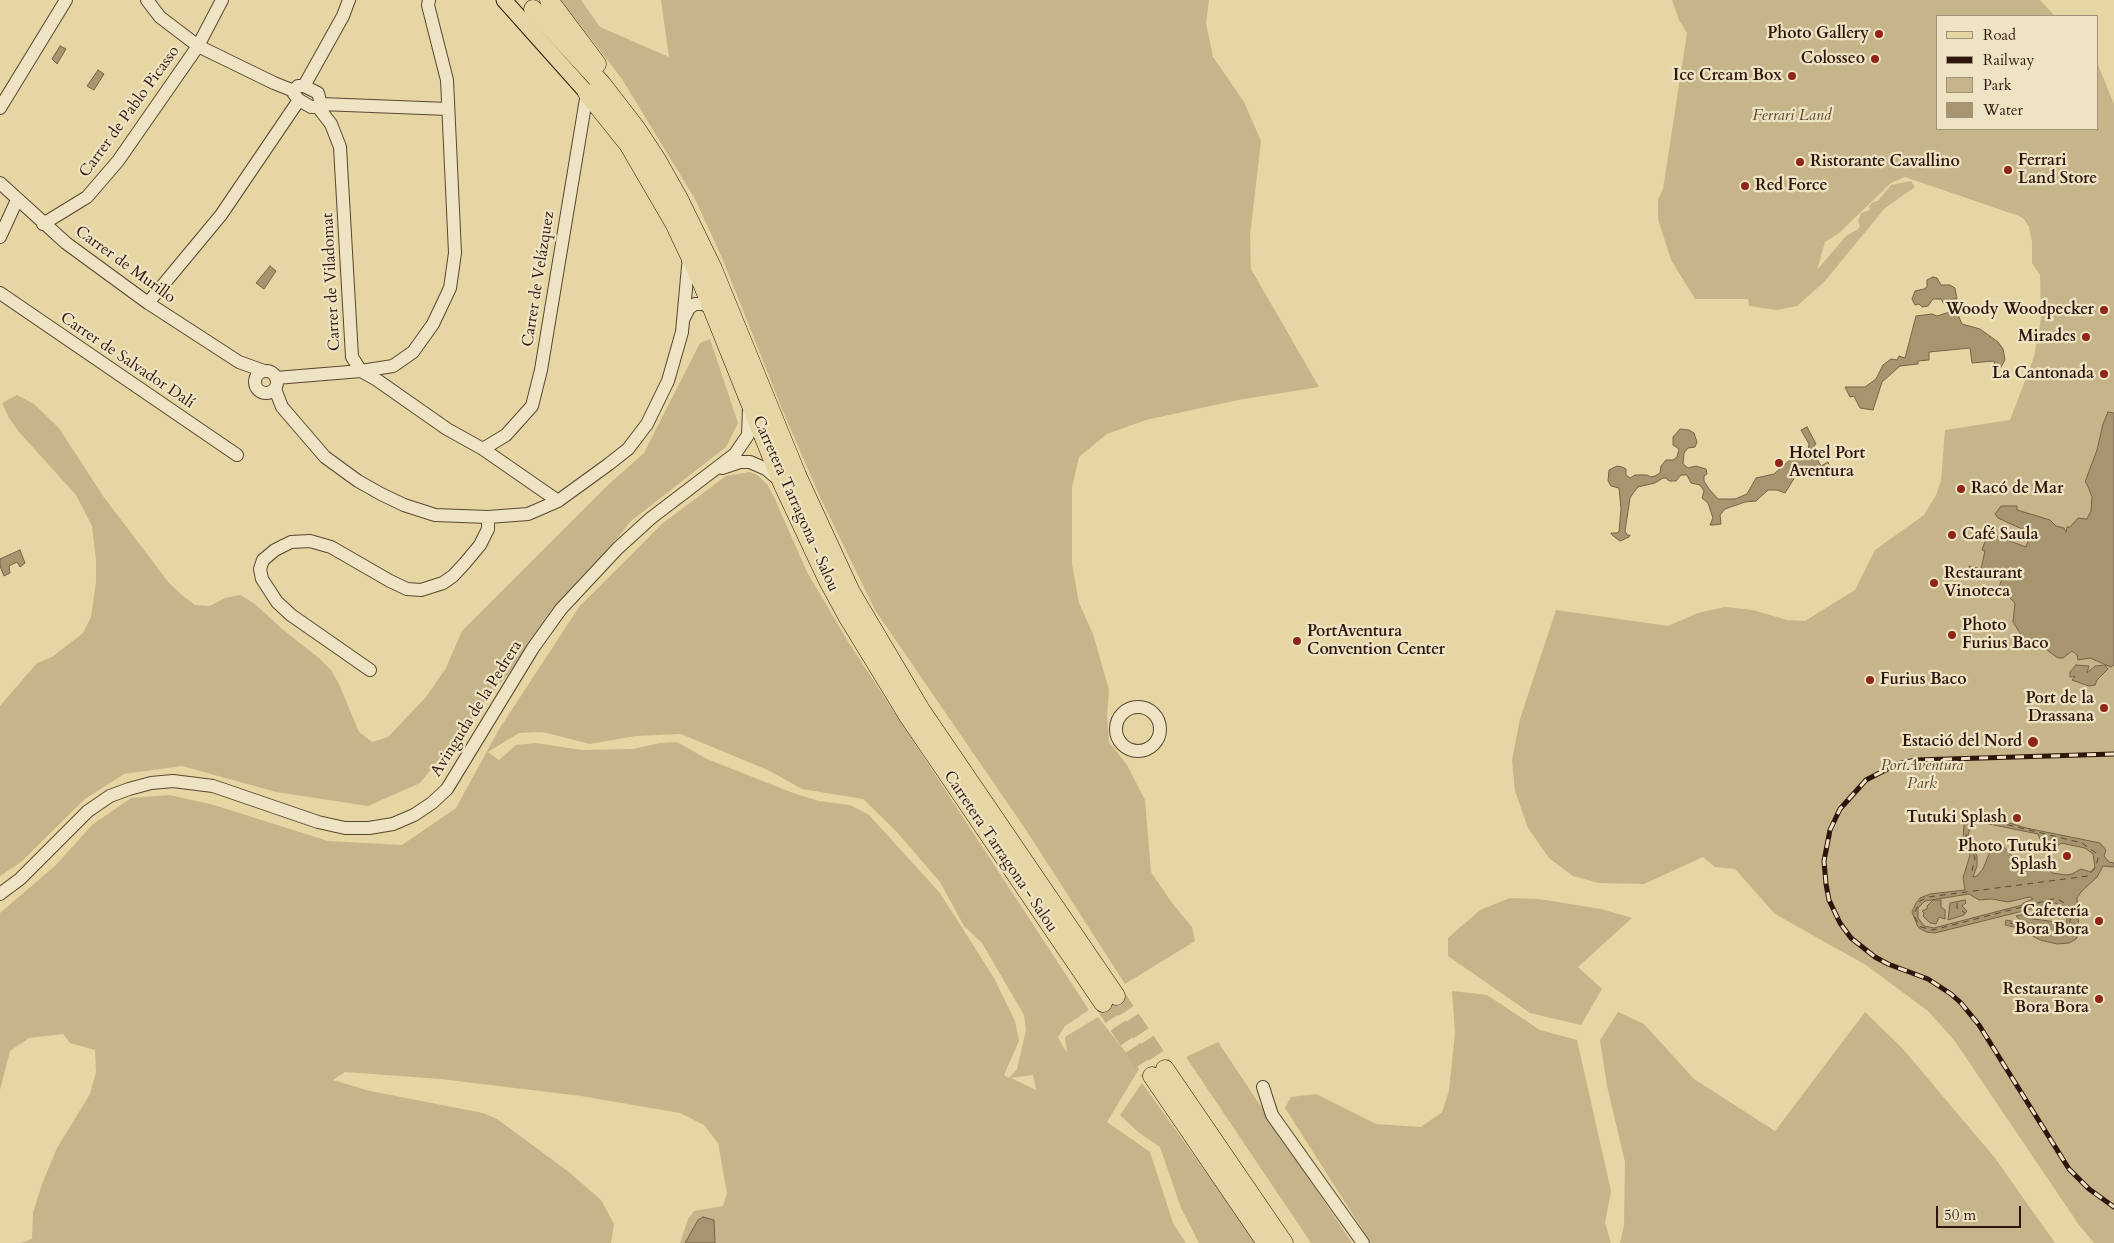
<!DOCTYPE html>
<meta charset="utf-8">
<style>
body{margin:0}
#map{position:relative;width:2114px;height:1243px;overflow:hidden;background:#e5d6a3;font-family:Cardo,serif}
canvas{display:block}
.legend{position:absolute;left:1936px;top:15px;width:162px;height:115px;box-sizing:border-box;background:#eee4c3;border:1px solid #a2927a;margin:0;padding:6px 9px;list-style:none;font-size:15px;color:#2f160d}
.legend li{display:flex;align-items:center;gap:10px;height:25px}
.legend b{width:25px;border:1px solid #a2927a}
.scale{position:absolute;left:1936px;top:1206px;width:85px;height:22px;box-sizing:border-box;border:2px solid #2f160d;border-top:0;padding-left:6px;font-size:15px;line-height:18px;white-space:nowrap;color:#2f160d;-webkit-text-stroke:4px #eee4c3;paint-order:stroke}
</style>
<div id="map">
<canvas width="2114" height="1243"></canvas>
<ul class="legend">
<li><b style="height:6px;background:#e5d6a3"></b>Road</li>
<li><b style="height:6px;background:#2f160d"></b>Railway</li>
<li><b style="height:14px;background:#c6b58a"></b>Park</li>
<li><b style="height:14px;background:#a79570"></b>Water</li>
</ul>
<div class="scale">50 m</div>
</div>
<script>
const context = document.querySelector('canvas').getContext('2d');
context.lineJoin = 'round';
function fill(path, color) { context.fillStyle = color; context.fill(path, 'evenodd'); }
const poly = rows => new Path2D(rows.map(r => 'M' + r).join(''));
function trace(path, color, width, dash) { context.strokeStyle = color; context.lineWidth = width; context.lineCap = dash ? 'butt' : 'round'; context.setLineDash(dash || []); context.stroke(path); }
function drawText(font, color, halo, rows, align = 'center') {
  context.font = font + ' Cardo,serif'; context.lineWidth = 4.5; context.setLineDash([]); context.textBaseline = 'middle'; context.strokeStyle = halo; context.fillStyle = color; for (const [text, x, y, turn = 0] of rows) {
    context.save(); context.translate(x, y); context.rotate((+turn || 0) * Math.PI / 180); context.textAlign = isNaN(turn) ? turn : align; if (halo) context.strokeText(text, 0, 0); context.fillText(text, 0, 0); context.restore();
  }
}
const green = poly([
 [561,0,581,0,600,27,669,57,661,0,1209,0,1206,23,1213,57,1244,102,1261,141,1250,236,1251,269,1319,387,1238,400,1146,420,1107,434,1079,457,1072,487,1072,564,1079,603,1093,634,1109,690,1107,715,1109,742,1127,765,1145,800,1151,872,1172,903,1192,927,1195,941,1125,984,1028,833,875,610,820,497,782,409,723,260,695,199,622,79],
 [1672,0,2040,0,2055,16,1938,16,1938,129,2098,129,2098,65,2114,104,2114,1243,2094,1243,2079,1225,1954,1040,1928,1011,1866,965,1775,914,1735,869,1715,867,1703,857,1644,884,1599,883,1573,876,1549,858,1528,828,1515,791,1512,760,1520,719,1556,610,1668,626,1698,613,1725,607,1753,610,1787,620,1805,621,1855,590,1875,550,1924,515,1936,495,1941,481,1945,430,2010,420,2034,357,2041,318,2040,275,2032,263,2032,242,2029,227,2024,219,2019,216,1905,177,1891,183,1839,233,1825,242,1817,270,1846,236,1858,229,1860,226,1858,221,1861,213,1870,210,1869,206,1873,202,1878,201,1891,185,1911,181,1915,187,1885,208,1825,281,1797,306,1777,310,1749,306,1748,299,1695,299,1671,260,1658,219,1658,200,1663,189,1687,33,1679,20],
 [710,339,738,423,726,447,631,521,420,783,368,806,276,792,182,766,124,774,85,799,21,862,0,876,0,706,37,663,52,657,83,633,91,617,96,582,96,560,92,526,76,495,19,432,9,418,2,403,17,395,34,404,59,428,103,496,169,583,183,596,195,605,210,606,225,598,240,595,255,604,281,628,320,659,331,670,339,684,359,732,372,742,388,737,426,697,446,668,462,631,609,484,644,453,700,343],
 [750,472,757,475,767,484,774,497,807,572,847,640,1089,1010,1065,1026,1058,1037,1062,1045,1067,1052,1065,1037,1098,1017,1139,1069,1107,1122,1150,1152,1173,1223,1186,1243,680,1243,688,1219,694,1211,723,1206,727,1193,718,1143,704,1125,680,1113,581,1096,441,1079,345,1072,333,1080,370,1091,483,1113,497,1119,569,1172,601,1200,614,1224,611,1243,21,1243,32,1239,33,1213,42,1184,57,1148,90,1094,96,1072,95,1050,70,1043,63,1034,29,1038,10,1051,0,1090,0,913,56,865,92,825,131,798,170,795,214,805,328,841,402,845,456,808,498,731,579,607,663,523,726,476],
 [543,732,590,744,635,736,681,734,770,771,802,789,863,799,895,830,940,882,964,926,982,943,1024,1015,1026,1030,1017,1069,1009,1078,1004,1075,1019,1041,1015,1021,994,978,940,893,869,815,850,805,819,801,793,793,707,759,677,742,660,743,633,749,582,750,535,743,516,745,499,760,488,752,519,733],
 [1033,1075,1036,1090,1011,1078],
 [1510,898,1539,899,1601,909,1632,918,1578,967,1602,989,1581,1025,1530,1013,1448,956,1448,938,1480,910],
 [1452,991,1487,995,1540,1030,1577,1040,1611,1191,1605,1223,1611,1243,1371,1243,1285,1108,1291,1097,1316,1094,1376,1124,1421,1127,1442,1112,1449,1091,1455,1033],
 [1618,1012,1644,1024,1694,1079,1775,1131,1865,1012,1903,1049,1995,1158,2055,1243,1620,1243,1624,1225,1625,1162,1607,1086,1600,1040],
 [1218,1042,1352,1243,1311,1243,1186,1057],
 [1142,1083,1238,1217,1255,1243,1199,1243,1181,1208,1160,1147,1138,1132,1120,1115]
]);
const water = poly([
 [60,46,66,49,57,64,52,59,60,46],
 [98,70,104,74,94,90,87,86,98,70],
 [270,266,276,271,264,289,256,283,270,266],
 [1933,277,1937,278,1941,285,1950,285,1955,288,1957,299,1952,299,1950,303,1944,304,1941,299,1933,299,1928,306,1922,307,1919,304,1915,305,1912,299,1915,291,1924,289,1927,287,1927,280,1933,277],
 [1956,310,1962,324,1980,329,1998,342,2003,349,2005,360,2001,367,1995,369,1994,361,1972,363,1970,348,1929,352,1929,360,1918,361,1918,364,1900,366,1882,382,1873,410,1860,408,1854,396,1850,397,1845,387,1865,387,1876,379,1883,365,1891,359,1897,360,1899,356,1905,358,1916,316,1932,314,1937,316,1956,310],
 [2108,412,2114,413,2114,665,2111,667,2090,658,2078,660,2077,655,2072,651,2063,658,2058,658,2039,644,2027,644,2013,622,2015,603,1999,587,2002,579,1997,571,1988,570,1983,576,1970,569,1969,566,1981,569,1985,551,1982,550,1988,533,2026,547,2031,533,1998,518,1995,514,2001,506,2017,506,2017,510,2050,520,2056,526,2064,528,2066,532,2067,527,2070,527,2078,518,2087,519,2091,511,2092,497,2087,484,2085,482,2097,450,2103,424,2108,412],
 [1807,427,1816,444,1814,445,1819,454,1820,458,1817,459,1821,466,1828,462,1830,468,1795,477,1785,493,1777,490,1768,490,1756,501,1745,502,1725,509,1720,515,1721,524,1713,525,1710,525,1713,518,1708,503,1702,498,1704,491,1700,485,1691,483,1687,475,1681,475,1676,481,1669,481,1666,478,1663,478,1655,483,1638,487,1634,492,1630,498,1625,531,1627,535,1630,535,1629,537,1620,541,1612,535,1611,533,1617,533,1619,531,1621,509,1619,488,1611,486,1608,481,1609,470,1617,466,1622,467,1626,469,1626,475,1630,478,1635,475,1647,475,1651,477,1655,476,1660,473,1661,466,1666,460,1673,460,1677,457,1679,449,1673,445,1673,437,1680,429,1689,430,1694,433,1697,442,1695,447,1688,448,1684,453,1683,464,1688,468,1696,466,1706,469,1707,474,1704,476,1704,481,1709,489,1718,499,1735,499,1747,494,1756,478,1774,474,1791,459,1808,451,1809,444,1801,430,1807,427],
 [20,550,25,563,20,567,17,562,9,566,10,573,4,576,0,566,0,559,20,550],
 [2076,665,2089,666,2087,673,2095,666,2105,665,2108,669,2097,680,2095,685,2089,686,2072,680,2075,676,2070,677,2070,672,2076,665],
 [1980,814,2026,828,2100,843,2106,850,2104,856,2109,862,2114,863,2114,867,2103,866,2097,877,2081,892,2077,898,2079,933,2076,939,2069,943,2057,944,2040,940,2019,928,2005,925,2006,920,2025,924,2016,916,2026,914,2033,919,2065,923,2067,920,2065,909,2061,905,2055,903,1935,933,1926,932,1918,927,1912,912,1916,903,1920,898,1930,894,1965,890,1963,878,1970,855,1963,839,1964,823,1969,817,1980,814],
 [1979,822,2038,834,2040,839,2059,845,2061,843,2085,848,2093,854,2095,867,2091,872,2081,869,2072,874,2066,875,2052,873,2050,865,2048,863,2042,865,2037,871,2022,871,2021,865,2015,863,2012,856,2002,845,1996,844,1991,849,1983,869,1977,876,1973,877,1977,866,1977,856,1969,840,1968,834,1972,826,1979,822],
 [1969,894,1979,900,1992,899,2008,902,2030,897,2033,899,2023,903,2022,905,1934,928,1924,926,1918,918,1918,908,1925,901,1969,894],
 [1933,900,1941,900,1941,907,1945,910,1945,919,1939,917,1936,924,1930,923,1923,916,1924,913,1922,911,1927,909,1927,906,1933,900],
 [1965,900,1966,903,1962,906,1967,911,1964,915,1948,920,1950,903,1965,900],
 [703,1217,714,1220,715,1243,685,1243,698,1220,703,1217]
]);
const ferry = poly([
 [1972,871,1975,858,1966,835,1972,823,1979,820,1992,821,2082,843,2096,853,2098,858,2096,867,2088,876,1928,897,1920,901,1915,912,1915,918,1921,927,1933,930,2053,899,2059,900,2066,904,2071,916,2069,926,2064,931,2057,933,2005,922],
 [1957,903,1957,908,1965,913]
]);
const highwayTunnel = poly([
 [1116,996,1165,1069],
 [1103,1003,1152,1076]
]);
const minor = poly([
 [147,0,160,17,198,46,274,83,294,91],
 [298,86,304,86,318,93,321,104,318,107,311,107,299,100,294,94,295,89,298,86],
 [304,86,343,16,349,0],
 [321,104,448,109],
 [318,107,331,124,340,147,352,357,361,371,377,380,447,429,483,449,558,501],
 [0,108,66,0],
 [0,183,66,243,148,303,239,362,264,371],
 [43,224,87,197,118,161,198,46,222,0],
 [0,237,17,200],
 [0,293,237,455],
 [148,303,221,215,299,100],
 [684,318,689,308,695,304,703,304,712,308],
 '255 382a11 11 0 1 1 22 0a11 11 0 1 1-22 0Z',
 [276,378,361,371,393,366,413,352,433,324,450,288,455,253,447,80,433,25,428,5,429,0],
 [275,389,282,407,325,457,358,481,381,494,404,505,435,515,488,517,528,514,558,501,609,464,628,449,647,424,668,381,682,332,689,256],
 [483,449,506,435,532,406,541,370,587,93],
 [722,468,740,462,750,462,766,469,780,481],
 [370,670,291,615,277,602,262,579,260,569,263,560,275,550,291,542,310,541,331,547,390,581,407,589,421,590,443,583,453,576,465,563,480,545,488,529,488,517],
 '1116 729a22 22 0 1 1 44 0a22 22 0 1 1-44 0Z',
 [0,894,20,879,88,811,110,796,129,789,151,783,173,781,213,786,318,822,345,828,369,828,393,824,414,815,432,803,447,789,533,648,561,609,618,548,651,518,735,454,748,435,749,409],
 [1263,1087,1272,1115,1363,1243]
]);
const major = poly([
 [504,0,587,93]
]);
const highway = poly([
 [549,0,597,64],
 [533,9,602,84,636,128,657,160,679,199,713,269,797,475,851,592,921,710,1116,996],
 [587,93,628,144,674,223,699,276,782,483,827,579,847,616,908,716,1103,1003],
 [1165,1069,1284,1243],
 [1152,1076,1266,1243]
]);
const rail = poly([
 [2114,754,1916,760,1897,764,1866,780,1840,809,1830,830,1824,861,1826,884,1829,900,1840,923,1851,938,1875,957,1888,964,1928,979,1951,994,1961,1003,1979,1025,2069,1169,2089,1189,2114,1207]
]);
const markers = [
 [1879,34,5,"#8f2418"],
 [1875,59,5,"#8f2418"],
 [1792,76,5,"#8f2418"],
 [1800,162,5,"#8f2418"],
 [2008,170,5,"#8f2418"],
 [1745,186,5,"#8f2418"],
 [2104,310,5,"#8f2418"],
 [2086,337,5,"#8f2418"],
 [2104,374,5,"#8f2418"],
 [1779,463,5,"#8f2418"],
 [1961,489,5,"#8f2418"],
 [1952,535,5,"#8f2418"],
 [1934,583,5,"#8f2418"],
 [1952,635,5,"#8f2418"],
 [1297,641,5,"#8f2418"],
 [1870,680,5,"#8f2418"],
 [2104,708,5,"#8f2418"],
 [2033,742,6,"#8f2418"],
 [2017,818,5,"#8f2418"],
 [2067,856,5,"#8f2418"],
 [2099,921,5,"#8f2418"],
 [2099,999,5,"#8f2418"]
];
const poiNames = [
 ["Photo Gallery",1869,34],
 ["Colosseo",1865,59],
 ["Ice Cream Box",1782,76],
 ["Ferrari",2018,161,"left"],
 ["Land Store",2018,179,"left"],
 ["Ristorante Cavallino",1810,162,"left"],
 ["Red Force",1755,186,"left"],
 ["Woody Woodpecker",2094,310],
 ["Mirades",2076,337],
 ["La Cantonada",2094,374],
 ["Hotel Port",1789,454,"left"],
 ["Aventura",1789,472,"left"],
 ["Racó de Mar",1971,489,"left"],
 ["Café Saula",1962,535,"left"],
 ["Restaurant",1944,574,"left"],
 ["Vinoteca",1944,592,"left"],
 ["Photo",1962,626,"left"],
 ["Furius Baco",1962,644,"left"],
 ["PortAventura",1307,632,"left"],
 ["Convention Center",1307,650,"left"],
 ["Furius Baco",1880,680,"left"],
 ["Port de la",2094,699],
 ["Drassana",2094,717],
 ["Estació del Nord",2022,742],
 ["Tutuki Splash",2007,818],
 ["Photo Tutuki",2057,847],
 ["Splash",2057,865],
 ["Cafetería",2089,912],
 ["Bora Bora",2089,930],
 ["Restaurante",2089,990],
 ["Bora Bora",2089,1008]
];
const streetNames = [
 ["Carrer de Pablo Picasso",130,112,-54],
 ["Carrer de Murillo",125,265,36],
 ["Carrer de Velázquez",539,279,-81],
 ["Carrer de Viladomat",332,282,-93],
 ["Carrer de Salvador Dalí",127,361,34],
 ["Carretera Tarragona - Salou",795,504,66],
 ["Avinguda de la Pedrera",477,709,-58],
 ["Carretera Tarragona - Salou",1000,852,56]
];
const parkNames = [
 ["Ferrari Land",1792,116],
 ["PortAventura",1922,766],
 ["Park",1922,784]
];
fill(green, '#c6b58a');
fill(water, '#a79570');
trace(water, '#776248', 1);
trace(ferry, '#5f4935', 1, [6, 5]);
trace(highwayTunnel, '#c1b085', 18, [18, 9]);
trace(minor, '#5c4632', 14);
trace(major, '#2f160d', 17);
trace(highway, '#2f160d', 19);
trace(minor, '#eee4c3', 12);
trace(major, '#e5d6a3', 15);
trace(highway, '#e5d6a3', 18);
trace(rail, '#2f160d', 5);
trace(rail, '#eee4c3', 3, [9]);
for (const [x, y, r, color] of markers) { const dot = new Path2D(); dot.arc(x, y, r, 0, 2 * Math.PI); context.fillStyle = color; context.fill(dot); trace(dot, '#eee4c3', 2); }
drawText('bold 16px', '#2f160d', '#eee4c3', poiNames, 'right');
drawText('16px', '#2f160d', '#eee4c3', streetNames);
drawText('italic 16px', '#5c4632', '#eee4c3', parkNames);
</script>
